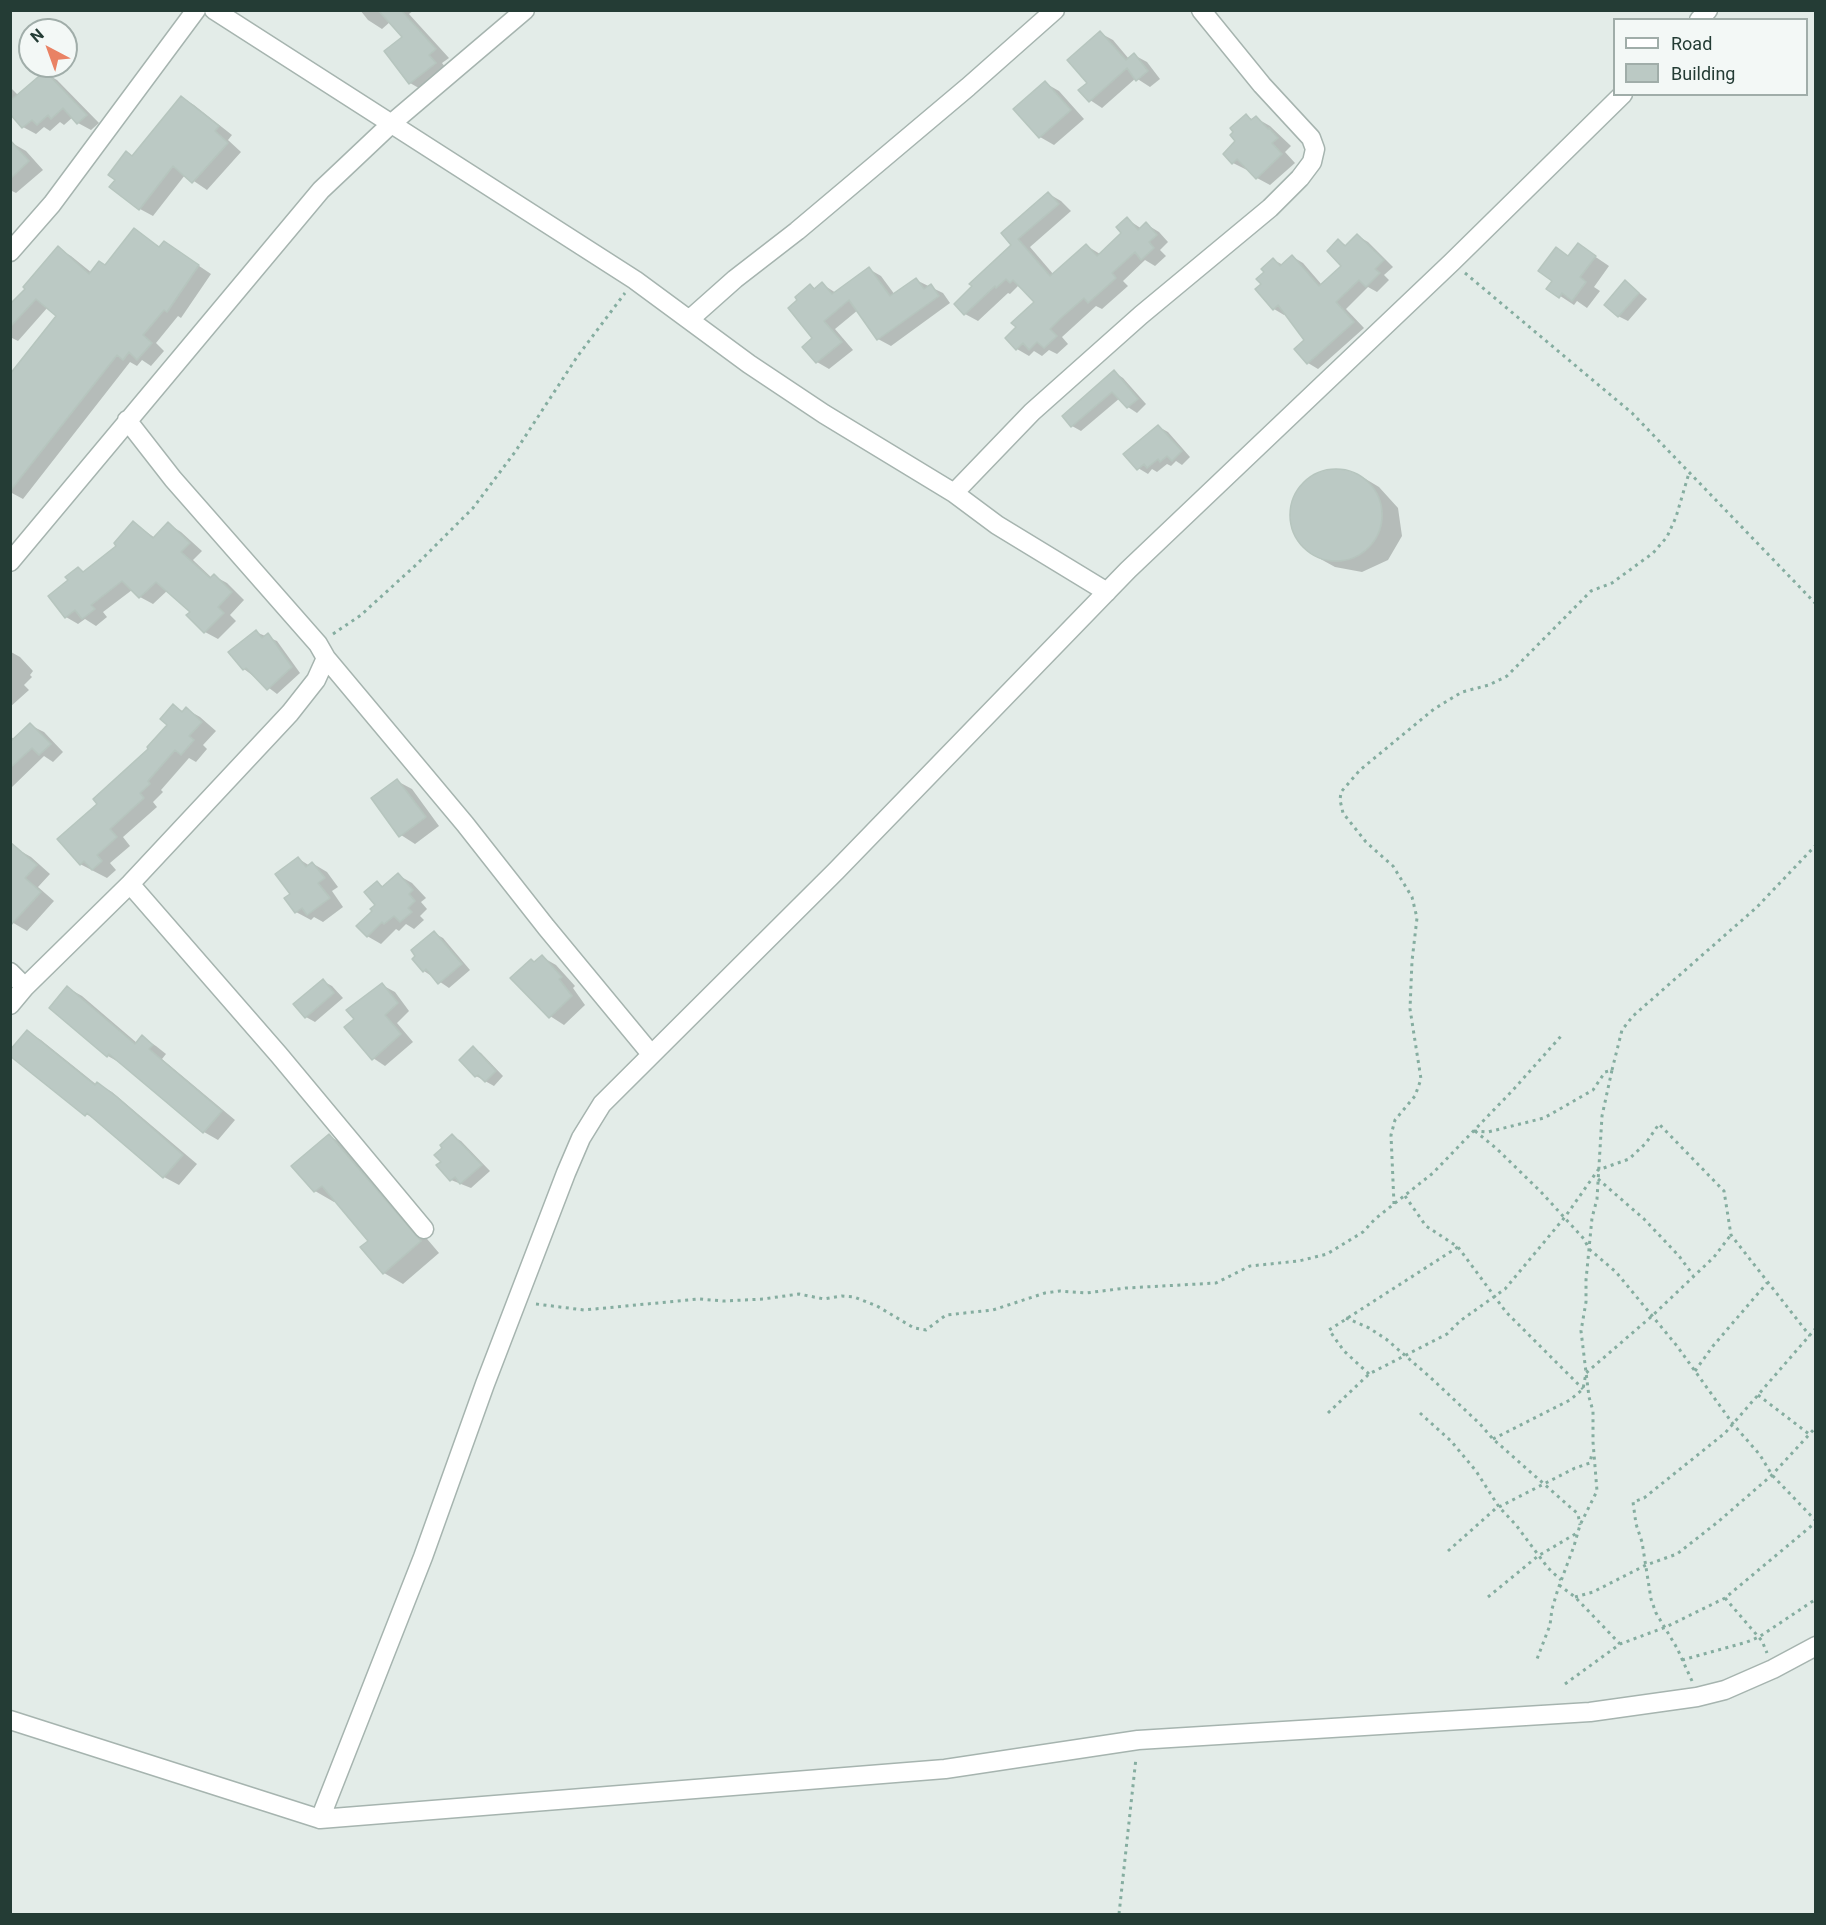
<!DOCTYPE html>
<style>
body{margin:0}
#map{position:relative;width:1826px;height:1925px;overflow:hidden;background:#e3ece8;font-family:Roboto,sans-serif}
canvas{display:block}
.frame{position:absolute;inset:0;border:12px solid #243c35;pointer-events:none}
.legend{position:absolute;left:1613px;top:18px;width:195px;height:78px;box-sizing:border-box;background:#f3f8f6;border:2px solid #a0ada9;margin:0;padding:8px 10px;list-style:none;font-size:18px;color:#243c35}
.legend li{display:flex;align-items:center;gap:12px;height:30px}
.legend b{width:30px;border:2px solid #a0ada9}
.north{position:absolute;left:18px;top:18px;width:60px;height:60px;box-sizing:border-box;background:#f3f8f6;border:2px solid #a0ada9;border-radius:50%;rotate:319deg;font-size:16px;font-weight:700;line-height:24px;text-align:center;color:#243c35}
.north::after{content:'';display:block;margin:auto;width:21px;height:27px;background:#e98264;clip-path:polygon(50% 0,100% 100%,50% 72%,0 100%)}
</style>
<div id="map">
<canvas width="1826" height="1925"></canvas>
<div class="frame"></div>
<ul class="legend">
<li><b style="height:8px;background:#fff"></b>Road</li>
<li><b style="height:16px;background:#bbc9c4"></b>Building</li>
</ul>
<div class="north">N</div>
</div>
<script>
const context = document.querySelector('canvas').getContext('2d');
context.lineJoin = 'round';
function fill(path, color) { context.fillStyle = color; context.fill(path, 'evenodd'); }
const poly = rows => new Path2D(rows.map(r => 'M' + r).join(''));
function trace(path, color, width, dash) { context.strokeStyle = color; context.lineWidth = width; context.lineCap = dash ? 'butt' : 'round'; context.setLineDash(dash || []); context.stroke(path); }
const shadow = poly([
 [360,10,414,10,409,14,449,58,442,63,449,72,424,91,410,83,405,37,390,22,382,29,368,20],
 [1100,33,1113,40,1129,59,1134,55,1147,62,1160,79,1150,87,1136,78,1102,108,1090,100,1089,83],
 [45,73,57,80,99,123,91,130,78,123,73,117,64,125,60,122,50,131,44,127,36,134,23,127,10,114,10,87,19,96],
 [1045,83,1059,91,1084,119,1054,145,1040,137],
 [181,97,194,105,232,135,228,140,241,152,207,190,185,175,153,216,140,209,133,157],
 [1246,116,1254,120,1256,118,1270,126,1291,146,1285,152,1295,163,1270,185,1257,178,1248,169,1247,170,1233,163,1237,141],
 [12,143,26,151,43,170,16,193,12,191,10,192],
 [1049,194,1061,201,1071,211,1030,247,1054,275,1087,246,1100,254,1124,233,1127,219,1142,229,1146,224,1159,232,1168,242,1160,250,1166,256,1155,266,1145,260,1123,281,1128,286,1102,309,1096,306,1062,337,1068,344,1057,354,1049,350,1042,356,1034,351,1029,356,1017,349,1018,327,1037,302,1023,289,1018,286,1010,294,1008,293,978,321,965,314,956,304,1014,245],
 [134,230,161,248,177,251,211,274,181,318,178,316,156,343,164,351,151,366,142,360,137,366,130,362,23,499,10,492,10,369,14,372,58,316,48,307,18,341,10,337,10,307,58,248,71,256,92,273,106,266],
 [1358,236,1368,242,1393,267,1384,275,1389,280,1377,292,1368,287,1346,309,1364,328,1318,369,1308,363,1306,340,1286,313,1284,315,1274,309,1263,284,1266,272,1274,260,1283,265,1293,257,1303,263,1322,285,1344,266,1339,241,1347,246],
 [1578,245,1609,266,1594,287,1600,291,1587,308,1577,301,1574,305,1548,288],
 [869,269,881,276,895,295,916,280,943,293,950,303,891,346,878,339,858,310,835,329,853,350,829,369,817,362,804,347,815,338,811,286,816,289,822,284,836,293],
 [1626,282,1647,299,1628,321,1618,316],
 [1114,372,1123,378,1146,404,1137,413,1128,407,1120,398,1081,431,1072,426,1064,417],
 [1159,427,1168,432,1190,457,1182,465,1176,461,1171,466,1167,464,1157,472,1152,469,1148,474,1138,468],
 [1331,470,1359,475,1379,487,1398,508,1402,536,1388,560,1362,572,1335,567,1315,556,1295,535,1292,507,1305,482],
 [134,523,155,538,168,524,181,532,202,551,193,560,212,578,214,576,227,583,244,600,230,615,236,621,218,639,205,632,188,615,192,612,168,590,153,604,140,597,132,590,103,612,107,617,96,626,85,619,78,624,66,617,70,581,78,569,85,572,119,546],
 [256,632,277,641,300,673,277,694,244,669],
 [11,652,20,657,33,671,30,675,32,677,24,685,29,690,10,707],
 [174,706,184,712,186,709,200,717,216,731,203,745,207,749,196,762,189,758,161,790,163,792,153,802,157,807,123,837,130,846,110,863,116,870,107,878,80,864,100,805,151,749,169,725],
 [30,725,44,732,63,752,53,762,44,756,10,789,10,736,15,740],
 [397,781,412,789,439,826,415,844,401,835],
 [17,849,31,857,50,874,38,887,54,901,27,931,10,921],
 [299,859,310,866,312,863,327,872,338,887,332,891,343,907,323,922,314,917,311,920,296,912,292,894],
 [398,875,412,883,426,898,421,902,427,909,420,916,424,920,414,929,406,924,399,931,396,929,381,944,367,936,377,905,377,883,384,887],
 [434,933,443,938,470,970,449,988,424,971],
 [542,957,556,965,575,986,573,988,585,1005,564,1025,550,1016,535,963],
 [323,981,332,986,343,998,315,1022,306,1017],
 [382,985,395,992,409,1011,397,1023,413,1042,385,1066,373,1058,356,1019],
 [68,988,82,996,137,1043,142,1037,156,1046,166,1054,162,1059,235,1120,218,1140,204,1132,122,1064,108,1056,51,1008],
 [27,1032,41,1040,97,1085,98,1084,112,1092,197,1164,179,1185,164,1177,100,1122,86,1114],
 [473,1048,481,1053,503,1076,494,1086,476,1076],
 [329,1136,349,1147,439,1253,403,1284,384,1273,370,1241,336,1201,334,1202,315,1191,294,1166],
 [452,1136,461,1141,490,1171,471,1188,451,1180]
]);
const building = poly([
 [378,10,401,10,436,49,429,55,436,63,409,84,384,51,402,37,378,10],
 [1100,31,1126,60,1134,53,1148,71,1136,81,1127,68,1089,102,1078,90,1087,83,1067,60,1100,31],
 [45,71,87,115,77,124,63,108,51,119,48,115,37,125,32,120,22,128,10,114,10,101,45,71],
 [1045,81,1071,110,1039,138,1013,109,1045,81],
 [181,96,219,126,215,131,228,143,192,183,173,166,139,210,109,187,115,180,108,175,126,151,132,156,181,96],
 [1246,114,1251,120,1256,116,1268,129,1269,128,1278,138,1272,143,1282,154,1256,179,1237,159,1232,164,1223,154,1235,141,1230,135,1233,132,1230,128,1246,114],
 [10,140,29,161,10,179,10,140],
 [1048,192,1059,204,1018,239,1050,276,1086,244,1097,256,1121,233,1116,227,1127,217,1138,230,1146,222,1157,235,1149,242,1154,248,1141,260,1135,252,1112,273,1116,278,1088,303,1084,298,1062,317,1050,329,1057,336,1044,348,1037,342,1029,350,1023,343,1016,350,1005,338,1016,327,1011,323,1034,302,1013,280,1010,283,1006,279,996,288,995,286,964,315,954,304,972,286,969,284,1011,245,1001,233,1048,192],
 [134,228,159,247,164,241,199,265,167,312,164,310,143,335,152,343,137,360,129,352,123,360,117,355,10,491,10,374,56,316,36,299,10,327,10,304,25,289,23,287,58,246,89,274,99,261,105,265,134,228],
 [1357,234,1384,260,1375,269,1380,273,1366,287,1359,280,1336,302,1354,322,1307,364,1294,349,1304,340,1278,305,1273,310,1255,289,1261,284,1256,279,1264,272,1261,269,1273,258,1280,266,1292,255,1319,286,1341,266,1327,251,1338,239,1345,246,1357,234],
 [1578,243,1596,256,1580,277,1586,282,1572,301,1562,293,1559,298,1546,289,1552,281,1538,271,1556,247,1568,256,1578,243],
 [869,267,890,296,916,278,924,289,931,284,939,296,877,340,849,300,824,321,842,342,816,363,802,347,812,338,788,308,797,300,795,297,810,284,814,289,822,282,832,294,869,267],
 [1625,280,1639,293,1618,317,1604,305,1625,280],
 [1114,370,1138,399,1127,408,1112,392,1071,427,1062,416,1114,370],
 [1158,425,1182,451,1172,461,1167,456,1160,462,1158,459,1147,468,1144,464,1137,470,1123,454,1158,425],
 '1290 515a46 46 0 1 1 92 0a46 46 0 1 1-92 0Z',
 [133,521,153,538,168,522,190,543,181,552,210,578,214,574,232,592,218,607,224,613,204,633,186,615,190,612,156,582,139,598,122,581,91,605,95,609,82,619,75,610,65,618,48,596,68,580,65,577,78,567,83,572,116,546,114,543,133,521],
 [256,630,262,638,268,633,292,667,267,690,246,668,243,670,228,652,256,630],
 [173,704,182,712,186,707,202,722,189,736,194,740,181,755,175,750,148,781,150,784,140,793,144,798,110,829,117,837,97,855,102,861,92,870,84,861,80,865,57,839,97,804,93,799,148,749,147,747,167,725,160,719,173,704],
 [30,723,51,744,39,755,32,748,10,768,10,742,30,723],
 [397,779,426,817,399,837,371,798,397,779],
 [10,842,37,865,25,878,41,892,10,926,10,842],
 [298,857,306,867,312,862,325,878,318,883,330,898,307,915,302,908,295,913,284,898,290,894,275,874,298,857],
 [398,873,413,890,409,894,415,901,408,908,412,912,400,922,394,916,384,924,382,922,367,937,356,926,372,911,370,909,375,905,364,892,377,881,382,887,398,873],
 [434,931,462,964,438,984,426,969,423,972,412,959,415,956,411,950,434,931],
 [542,955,562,977,559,979,572,996,549,1018,510,978,531,959,534,962,542,955],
 [323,979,334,993,305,1018,293,1004,323,979],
 [382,983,398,1003,385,1015,401,1034,372,1060,344,1027,354,1019,346,1010,382,983],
 [67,986,135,1044,142,1035,153,1045,149,1049,222,1111,203,1133,109,1054,107,1057,49,1008,67,986],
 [27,1030,95,1085,97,1082,117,1097,183,1155,163,1178,87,1113,85,1116,10,1056,10,1050,27,1030],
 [473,1046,496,1071,485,1082,478,1075,475,1077,459,1060,473,1046],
 [329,1134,421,1241,383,1274,360,1247,368,1241,322,1186,314,1192,291,1166,329,1134],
 [452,1134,482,1165,460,1184,455,1177,450,1181,436,1165,441,1162,434,1155,442,1148,440,1145,452,1134]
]);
const path = poly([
 [1465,273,1632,413,1816,604],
 [333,634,361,615,418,563,473,508,515,452,577,357,625,293],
 [1612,1070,1622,1030,1633,1016,1757,907,1816,845],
 [1474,1131,1488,1132,1544,1118,1593,1090,1605,1072,1612,1070,1602,1116,1597,1199,1592,1218,1586,1280,1586,1302,1581,1331,1589,1397,1593,1411,1593,1442,1597,1491,1580,1525,1574,1546,1558,1589,1552,1609,1550,1625,1537,1659],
 [1475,1131,1497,1149,1541,1192,1584,1239,1589,1249,1616,1272,1677,1346,1733,1424,1760,1455,1772,1475,1816,1521],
 [1598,1179,1644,1219,1679,1256,1693,1275],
 [1405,1196,1426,1226,1458,1247,1506,1312,1583,1389],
 [1394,1204,1391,1135,1395,1120,1415,1096,1421,1079,1410,1009,1412,961,1417,918,1412,897,1393,866,1366,842,1343,813,1340,800,1341,792,1360,770,1434,709,1462,692,1489,685,1507,676,1591,591,1612,583,1653,553,1667,537,1676,517,1689,473],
 [536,1304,584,1310,699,1299,724,1301,763,1299,799,1294,824,1299,842,1296,854,1297,877,1306,914,1328,926,1330,946,1315,993,1310,1045,1293,1060,1291,1086,1293,1126,1288,1216,1283,1250,1266,1299,1261,1327,1254,1363,1232,1375,1219,1433,1173,1513,1090,1562,1035],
 [1346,1318,1369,1328,1386,1339,1430,1377,1480,1424,1493,1439,1578,1514,1580,1525],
 [1695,1371,1713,1346,1767,1283],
 [1369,1374,1344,1351,1329,1330,1458,1247],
 [1758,1395,1809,1434],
 [1328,1413,1369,1374,1447,1334,1460,1321,1505,1289,1565,1217,1598,1170,1629,1159,1646,1143,1659,1124,1724,1191,1731,1235,1810,1336],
 [1420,1413,1451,1441,1476,1471,1499,1507,1516,1525,1548,1568,1561,1580],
 [1493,1439,1570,1400,1583,1389,1586,1373,1652,1316,1714,1257,1730,1236],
 [1448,1551,1495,1509,1575,1468,1590,1463,1592,1453],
 [1559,1585,1575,1597,1620,1644],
 [1488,1597,1538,1556,1577,1533],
 [1575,1597,1593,1592,1646,1565,1677,1554,1719,1521,1772,1475,1816,1427],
 [1725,1598,1762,1641,1767,1653],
 [1682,1660,1747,1642,1759,1637,1816,1599],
 [1692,1681,1677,1648,1656,1613,1651,1599,1642,1542,1636,1524,1633,1502,1644,1498,1725,1433,1816,1328],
 [1565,1684,1620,1644,1666,1627,1725,1598,1816,1522],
 [1119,1914,1136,1758]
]);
const minor = poly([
 [214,10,635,280,749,364,824,414,954,493,997,525,1107,592],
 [1699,20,1708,10],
 [10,252,52,204,196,10],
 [690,319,735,279,797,231,968,87,1055,10],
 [954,493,1032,412,1141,315,1270,208,1300,178,1312,162,1315,149,1311,138,1262,85,1201,10],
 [10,562,321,190,392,123,525,10],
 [326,658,465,824,546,927,651,1054],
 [130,884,279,1055,424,1229],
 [10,972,25,987],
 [10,1005,25,987,130,884,290,713,316,680,326,658,318,644,173,479,127,420],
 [10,1720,320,1819,945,1769,1138,1740,1590,1712,1697,1697,1725,1690,1773,1669,1816,1646],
 [320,1819,423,1557,485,1384,566,1173,581,1138,602,1104,836,871,1128,570,1452,262,1623,94]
]);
fill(shadow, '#0003');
fill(building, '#bbc9c4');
trace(building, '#b6c5be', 1.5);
trace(minor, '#a6b4af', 21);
trace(path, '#85ada0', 3, [3, 4.5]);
trace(minor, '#fff', 18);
</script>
